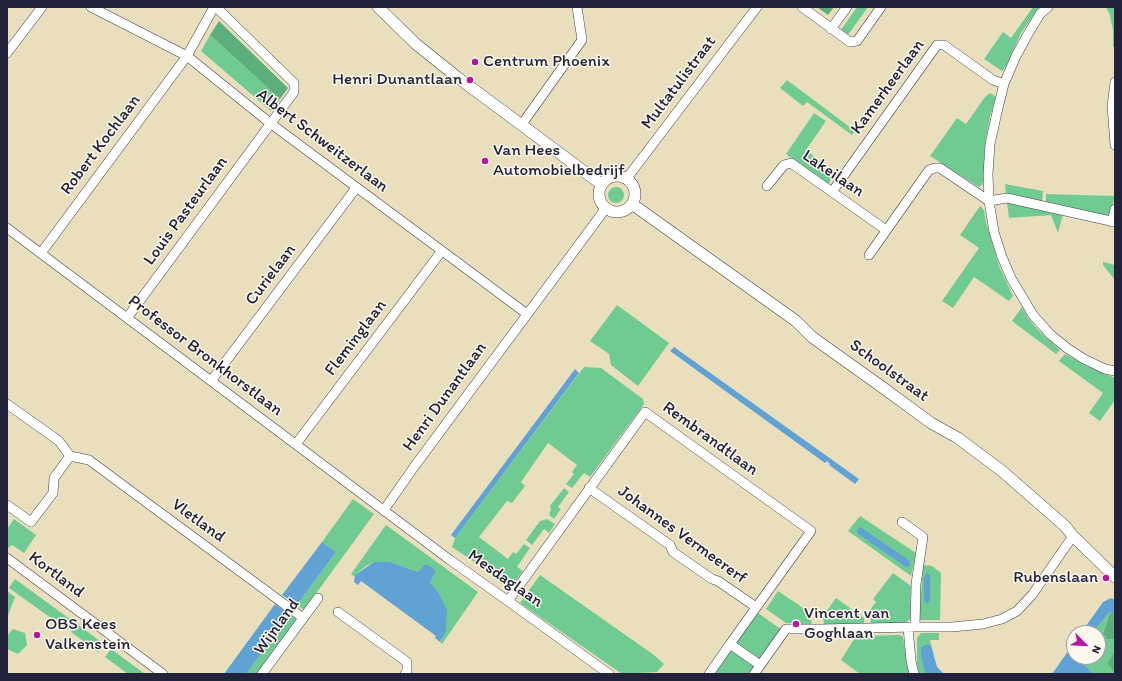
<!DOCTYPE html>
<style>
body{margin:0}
#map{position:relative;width:1122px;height:681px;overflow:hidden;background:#eadfbc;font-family:Itim,sans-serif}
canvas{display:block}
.frame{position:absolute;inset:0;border:8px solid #22223b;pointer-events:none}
.north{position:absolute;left:1066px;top:625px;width:40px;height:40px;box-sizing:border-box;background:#fbf7ec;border:1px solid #a4a2a5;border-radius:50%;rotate:114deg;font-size:11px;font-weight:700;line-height:16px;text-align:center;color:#22223b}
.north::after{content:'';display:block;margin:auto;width:14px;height:18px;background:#b5179e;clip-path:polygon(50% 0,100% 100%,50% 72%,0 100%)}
</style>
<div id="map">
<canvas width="1122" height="681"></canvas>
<div class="frame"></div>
<div class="north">N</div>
</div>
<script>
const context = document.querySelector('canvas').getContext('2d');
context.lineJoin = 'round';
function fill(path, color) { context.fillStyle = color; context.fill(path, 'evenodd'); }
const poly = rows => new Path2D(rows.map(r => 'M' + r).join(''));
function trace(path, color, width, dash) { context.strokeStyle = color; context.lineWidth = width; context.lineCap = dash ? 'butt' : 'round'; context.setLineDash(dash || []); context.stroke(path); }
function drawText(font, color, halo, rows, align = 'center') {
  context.font = font + ' Itim,sans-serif'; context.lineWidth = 3; context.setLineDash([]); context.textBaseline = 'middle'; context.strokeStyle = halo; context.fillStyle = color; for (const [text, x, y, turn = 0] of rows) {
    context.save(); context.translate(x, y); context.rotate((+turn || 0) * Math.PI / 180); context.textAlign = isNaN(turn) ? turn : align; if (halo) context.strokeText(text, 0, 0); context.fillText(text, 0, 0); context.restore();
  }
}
const green = poly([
 [857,7,868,7,848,35,841,30],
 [1033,7,1039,7,1021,33,1005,68,1002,71,984,59,1003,32,1011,38],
 [1106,7,1115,7,1115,47,1113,47,1113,31,1110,15],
 [210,35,280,99,271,111,201,51],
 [787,80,855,131,852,135,807,102,803,106,780,88],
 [990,93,995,96,995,100,990,117,986,138,984,157,984,180,981,186,979,187,930,156,957,118,966,124,985,97],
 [814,113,826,121,806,150,836,173,828,184,786,154],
 [1005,184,1043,191,1042,202,1006,196],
 '608 195a8 8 0 1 1 16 0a8 8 0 1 1-16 0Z',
 [1046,194,1115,196,1111,211,1108,215,1104,216,1046,203],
 [1007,202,1063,214,1058,233,1051,215,1009,218],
 [980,206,984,210,986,222,999,266,1013,296,1009,301,974,277,953,308,942,301,979,248,960,235],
 [1103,262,1115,265,1115,280,1103,265],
 [617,305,669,343,638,386,611,365,609,354,590,341],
 [1022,307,1028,318,1038,330,1060,350,1056,354,1012,321],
 [1065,354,1085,365,1115,378,1115,400,1100,421,1089,413,1103,393,1059,361],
 [584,367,601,368,643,399,644,404,590,477,584,473,572,488,566,484,574,474,572,472,577,465,548,443,521,482,525,486,512,503,507,501,479,537,508,559,513,552,516,554,524,544,530,548,517,567,523,571,511,587,452,547,455,538],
 [564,488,569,492,558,507,561,509,554,519,549,515,551,509,550,506],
 [353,499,374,514,304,610,297,605,336,552,322,542],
 [860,516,916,553,911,576,848,531],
 [14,519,36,535,24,553,12,545,7,549,7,529],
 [547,519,555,524,549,533,544,529,532,545,526,540,540,521],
 [386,525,478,592,442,644,440,642,442,640,442,601,439,593,430,582,435,574,424,565,418,572,390,562,374,562,366,566,355,575,355,577,351,574],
 [923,565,932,566,941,573,940,620,919,620],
 [893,573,911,586,910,619,905,623,871,624,870,610,876,602,873,599],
 [540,575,654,655,664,664,657,672,622,674,520,603],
 [15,579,74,622,68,630,9,588],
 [7,591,15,597,7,618],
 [778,591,809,612,812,625,786,623,766,609],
 [836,598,864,618,864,623,824,625,823,616],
 [1110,612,1103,632,1108,639,1115,639,1115,651,1107,663,1115,674,1093,674,1084,664,1083,657,1098,657,1098,633,1092,633],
 [758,613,782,630,759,661,735,644],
 [290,615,297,620,257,674,246,674],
 [77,624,104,644,98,652,71,632],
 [13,629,25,633,27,645,18,654,7,649,7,636],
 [921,633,939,633,939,640,930,640,931,645,925,645,921,647,921,657,926,674,919,674,917,664,917,638],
 [900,635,903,637,909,674,860,674,841,660,856,636],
 [732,647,756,665,749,674,713,674],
 [111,649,145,674,128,674,105,657]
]);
const forest = poly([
 [817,7,834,7,828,15],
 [219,21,288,88,280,99,210,35],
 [1110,612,1115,616,1115,639,1107,639,1103,633],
 [1115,651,1115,674,1107,663]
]);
const water = poly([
 [674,347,859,479,855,484,829,465,830,464,827,461,825,463,670,351],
 [575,369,579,373,455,538,451,535],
 [860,527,910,561,910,566,906,567,857,533,857,530],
 [322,542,336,552,297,605,282,595],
 [374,562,390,562,418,572,424,565,428,565,435,570,435,574,430,582,439,593,447,611,446,631,440,642,435,638,436,636,361,581,358,585,354,582,355,575],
 [926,573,930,575,930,601,927,604,924,600,924,578],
 [1111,598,1115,600,1115,616,1110,612,1092,633,1081,633,1103,602],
 [275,604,290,615,246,674,224,674],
 [1074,643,1074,657,1083,657,1084,664,1093,674,1052,674],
 [925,645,931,645,937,667,944,674,926,674,925,672,921,657,921,647]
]);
const minor = poly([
 [91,7,187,56,270,123,527,314],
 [802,7,850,42,857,41,881,7],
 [1048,7,1040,14,1028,34,1016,56,1004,84,998,108,990,144,988,174,989,201,994,232,1002,257,1011,278,1033,315,1051,335,1067,348,1084,359,1105,369,1115,371],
 [831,29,847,7],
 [7,53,42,7],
 [1115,82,1112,106,1115,145],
 [522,124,582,40,577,7],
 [627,178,757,7],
 [767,186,784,165,791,163,886,230],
 [832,192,937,45,944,45,993,80,1004,84],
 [1112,222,1115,209],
 [7,228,450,560,508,601,609,674],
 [41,253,187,56,214,7],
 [869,255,929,170,935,168,940,168,989,201,1007,198,1115,222],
 [127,318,294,92,294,83,216,7],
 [211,381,356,188],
 [7,404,59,441,70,456],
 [296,444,441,252],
 [70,456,89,460,303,618],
 [589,488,670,545,673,552,712,579,718,581,756,607],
 [7,505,31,522,53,493,54,478,70,456],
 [384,510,414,467,606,208],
 [902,522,923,537,916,584,915,627],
 [7,558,163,674],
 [508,601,645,412,811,531,730,644],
 [338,612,407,662,407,671,405,674],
 [908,627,911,661,914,674],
 [262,674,318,598],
 [709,674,730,644,760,665],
 [754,674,786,629,821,629,915,627,952,627,983,624,1002,619,1017,611,1032,595,1073,536]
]);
const tertiary = poly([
 [378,7,416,44,457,77,601,184],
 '599 194a18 18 0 1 1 36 0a18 18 0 1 1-36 0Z',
 [632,204,796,321,812,337,882,387,931,423,958,438,1002,471,1065,526,1073,536,1115,577]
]);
const markers = [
 [475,62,4,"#b5179e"],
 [470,80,4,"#b5179e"],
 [485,161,4,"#b5179e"],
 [1106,578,4,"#b5179e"],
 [796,624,4,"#b5179e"],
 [37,635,4,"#b5179e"]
];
const poiNames = [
 ["Centrum Phoenix",483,62],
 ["Henri Dunantlaan",462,80,"right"],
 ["Van Hees",493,151],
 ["Automobielbedrijf",493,171],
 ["Rubenslaan",1098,578,"right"],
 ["Vincent van",804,614],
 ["Goghlaan",804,634],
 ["OBS Kees",45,625],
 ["Valkenstein",45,645]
];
const streetNames = [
 ["Multatulistraat",679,83,-53],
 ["Kamerheerlaan",888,87,-54],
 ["Albert Schweitzerlaan",322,141,37],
 ["Robert Kochlaan",101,145,-53],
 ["Lakeilaan",833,174,34],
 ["Louis Pasteurlaan",186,211,-54],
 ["Curielaan",271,275,-53],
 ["Fleminglaan",356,338,-53],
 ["Professor Bronkhorstlaan",205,356,37],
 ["Schoolstraat",889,371,36],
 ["Henri Dunantlaan",445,397,-54],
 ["Rembrandtlaan",710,439,36],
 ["Vletland",198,521,36],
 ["Johannes Vermeererf",682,535,36],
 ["Kortland",56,575,37],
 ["Mesdaglaan",505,579,35],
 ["Wijnland",277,627,-54]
];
fill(green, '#70cb92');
fill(forest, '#5caf7c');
fill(water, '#61a2d4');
trace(minor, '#403e4e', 10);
trace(tertiary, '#403e4e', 12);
trace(minor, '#fff', 9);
trace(tertiary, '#fff', 11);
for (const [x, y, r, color] of markers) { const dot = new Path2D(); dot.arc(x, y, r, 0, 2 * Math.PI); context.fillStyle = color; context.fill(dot); trace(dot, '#fbf7ec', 1.5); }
drawText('17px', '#22223b', '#fbf7ec', poiNames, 'left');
drawText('17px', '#22223b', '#fbf7ec', streetNames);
</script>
